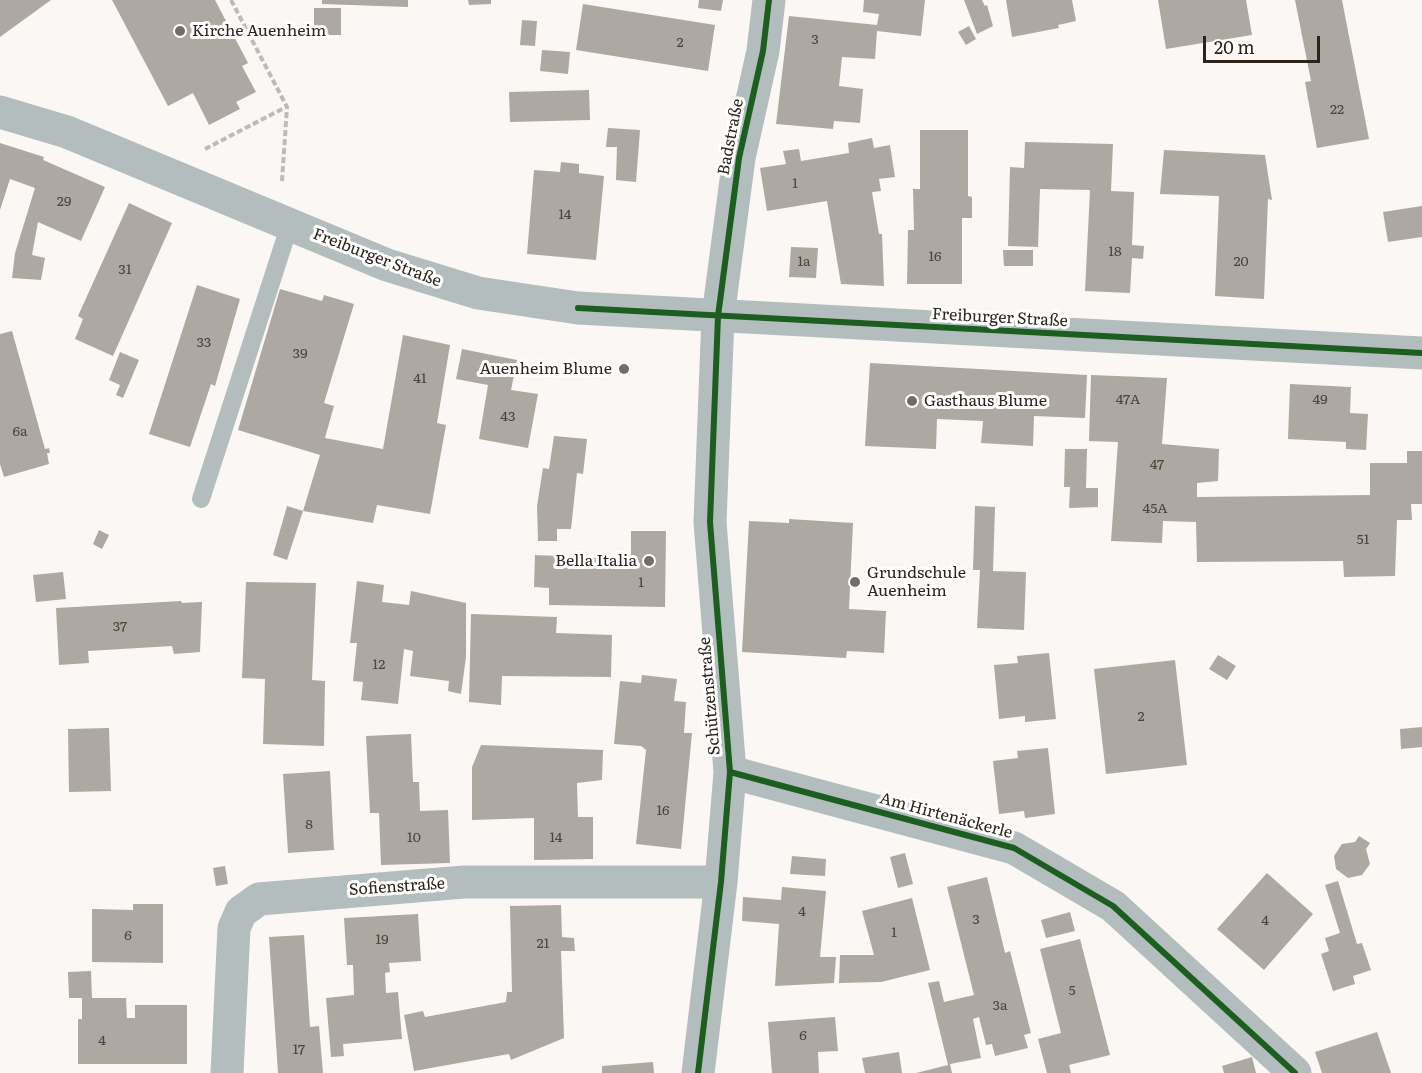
<!DOCTYPE html>
<meta charset="utf-8">
<style>
body{margin:0}
#map{position:relative;width:1422px;height:1073px;overflow:hidden;background:#faf7f4;font-family:Literata,serif}
canvas{display:block}
.scale{position:absolute;left:1203px;top:36px;width:117px;height:27px;box-sizing:border-box;border:3px solid #2c231b;border-top:0;padding-left:8px;font-size:18px;line-height:21px;white-space:nowrap;color:#2c231b;-webkit-text-stroke:4px #fff;paint-order:stroke}
</style>
<div id="map">
<canvas width="1422" height="1073"></canvas>
<div class="scale">20 m</div>
</div>
<script>
const context = document.querySelector('canvas').getContext('2d');
context.lineJoin = 'round';
function fill(path, color) { context.fillStyle = color; context.fill(path, 'evenodd'); }
const poly = rows => new Path2D(rows.map(r => 'M' + r).join(''));
function trace(path, color, width, dash) { context.strokeStyle = color; context.lineWidth = width; context.lineCap = dash ? 'butt' : 'round'; context.setLineDash(dash || []); context.stroke(path); }
function drawText(font, color, halo, rows, align = 'center') {
  context.font = font + ' Literata,serif'; context.lineWidth = 6; context.setLineDash([]); context.textBaseline = 'middle'; context.strokeStyle = halo; context.fillStyle = color; for (const [text, x, y, turn = 0] of rows) {
    context.save(); context.translate(x, y); context.rotate((+turn || 0) * Math.PI / 180); context.textAlign = isNaN(turn) ? turn : align; if (halo) context.strokeText(text, 0, 0); context.fillText(text, 0, 0); context.restore();
  }
}
const building = poly([
 [0,0,51,0,0,37],
 [112,0,215,0,248,63,242,66,256,92,236,102,240,109,209,125,193,93,168,106],
 [322,0,408,0,408,7,322,4],
 [468,0,491,0,491,4,469,5],
 [699,0,723,0,721,11,698,8],
 [864,0,925,0,921,36,877,31,875,59,842,57,839,86,863,89,860,123,834,121,833,129,776,124,789,16,877,25,879,14,863,12],
 [964,0,982,0,985,6,987,5,993,26,977,34],
 [1006,0,1072,0,1076,21,1058,25,1059,28,1012,37],
 [1158,0,1246,0,1252,35,1166,49],
 [1295,0,1342,0,1369,139,1317,148,1305,82,1311,81],
 [583,4,715,25,708,71,576,50],
 [314,8,341,8,341,35,314,35],
 [522,20,537,21,535,46,520,45],
 [969,26,976,39,966,45,958,32],
 [542,50,570,52,568,74,540,71],
 [589,90,590,120,510,122,509,92],
 [608,128,640,130,636,182,616,180,617,147,606,147],
 [920,130,968,130,968,196,972,197,972,218,962,218,962,284,907,284,908,230,914,230,913,189,920,189],
 [872,138,874,148,890,145,895,177,879,179,881,191,872,192,879,234,882,234,884,286,841,284,827,201,767,211,760,168,786,164,783,151,799,149,801,161,849,153,848,143],
 [1025,142,1113,144,1111,191,1134,192,1132,245,1144,246,1143,259,1132,258,1130,293,1085,291,1090,190,1040,189,1038,247,1008,246,1010,167,1024,168],
 [0,143,44,157,43,160,105,187,81,241,38,222,32,255,45,258,41,280,12,278,15,253,35,188,10,179,0,210],
 [1164,150,1265,155,1272,200,1268,199,1264,299,1215,296,1219,196,1160,194],
 [561,162,579,164,579,173,604,176,596,260,527,254,534,170,560,172],
 [129,203,172,223,113,356,75,339,83,319,78,316],
 [1422,206,1422,237,1388,242,1383,212],
 [791,247,818,248,816,278,789,277],
 [1003,250,1033,250,1033,266,1004,266],
 [197,285,240,299,215,386,211,384,190,447,149,434],
 [280,289,322,301,324,295,354,304,324,403,334,406,325,438,383,449,403,335,450,345,437,423,446,425,430,514,377,505,373,523,303,511,320,455,238,430],
 [12,331,45,449,49,448,50,453,47,453,49,464,4,477,0,464,0,334],
 [462,349,517,360,511,390,538,394,528,448,479,439,488,385,456,379],
 [120,352,139,360,123,398,116,395,120,385,109,380],
 [870,363,1087,375,1085,418,1034,416,1033,446,981,443,983,421,937,419,936,449,865,446],
 [1091,375,1167,378,1162,444,1219,449,1218,481,1197,483,1197,497,1370,495,1370,463,1407,463,1407,451,1422,451,1422,504,1411,504,1412,520,1397,520,1395,576,1344,577,1343,561,1197,562,1196,522,1163,521,1162,543,1111,541,1118,442,1089,441],
 [1290,384,1351,387,1350,413,1368,414,1366,450,1346,449,1346,442,1288,439],
 [554,436,587,439,583,474,577,473,571,529,557,529,557,541,538,541,537,506,543,468,549,469],
 [1065,449,1087,449,1086,488,1098,488,1098,507,1069,508,1070,487,1064,487],
 [287,506,303,511,287,560,273,555],
 [975,506,995,507,993,571,1026,572,1024,630,977,628,980,570,973,570],
 [789,519,853,523,849,609,886,611,884,653,847,651,846,658,742,652,749,521,789,523],
 [99,530,109,535,102,549,93,544],
 [631,531,666,531,665,607,549,605,549,588,534,587,535,555,631,559],
 [63,572,66,599,36,602,33,575],
 [357,581,384,585,382,602,409,605,411,591,466,603,466,657,461,694,448,691,449,681,410,676,413,651,404,649,398,704,361,700,363,682,353,681,357,643,350,643],
 [246,582,316,583,312,680,325,681,324,746,263,744,265,679,242,678],
 [181,601,182,603,202,602,200,652,174,654,172,646,88,651,89,663,59,665,56,608],
 [471,614,557,617,556,633,612,635,611,677,502,676,501,705,469,702],
 [1049,653,1056,719,1025,722,1025,716,999,719,994,665,1018,663,1017,656],
 [1218,655,1236,666,1227,680,1209,669],
 [1175,660,1187,765,1106,774,1094,669],
 [642,675,677,679,674,701,686,702,684,733,692,733,681,849,636,844,646,750,641,746,614,744,620,681,641,683],
 [1422,727,1422,747,1401,749,1400,729],
 [109,728,111,791,69,792,68,729],
 [411,734,413,782,419,782,420,811,448,810,450,863,381,865,379,813,370,813,366,736],
 [481,745,603,750,602,780,577,783,578,817,593,817,593,859,534,860,534,818,472,820,472,767],
 [1048,748,1055,814,1025,818,1024,811,999,814,993,761,1018,758,1017,751],
 [330,771,334,850,288,853,283,774],
 [1359,836,1370,843,1366,849,1370,864,1362,875,1348,878,1336,869,1334,856,1342,844,1355,842],
 [905,853,913,884,898,888,890,857],
 [792,856,826,859,825,876,790,874],
 [225,866,228,884,216,886,213,868],
 [1267,873,1313,914,1264,970,1217,929],
 [987,877,1005,953,1010,951,1031,1033,1024,1035,1028,1048,995,1056,992,1044,986,1045,979,1017,973,1019,981,1058,950,1064,952,1073,916,1073,948,1065,928,983,939,981,944,1002,974,995,947,887],
 [1338,881,1357,944,1362,943,1371,970,1353,976,1355,984,1333,991,1321,954,1329,951,1325,938,1340,933,1325,885],
 [782,887,826,891,820,957,836,957,834,983,775,986,779,924,742,921,743,897,781,900],
 [912,898,930,970,881,982,839,983,840,955,874,955,862,911],
 [133,904,163,904,163,963,92,962,92,909,133,910],
 [561,905,562,937,574,938,575,951,561,951,564,1038,511,1060,509,1054,414,1071,404,1015,423,1011,425,1017,506,1002,507,992,512,992,510,906],
 [1070,912,1075,931,1046,938,1041,920],
 [418,914,421,961,389,963,390,972,385,973,386,993,398,992,402,1039,343,1044,344,1056,331,1057,326,998,354,995,353,965,347,965,344,918],
 [304,935,310,1027,319,1026,323,1073,278,1073,269,937],
 [1080,939,1110,1055,1069,1065,1071,1073,1047,1073,1038,1039,1061,1033,1040,949],
 [91,971,92,998,126,998,127,1018,135,1018,135,1005,187,1005,187,1064,78,1064,78,1019,82,1019,82,998,69,998,68,972],
 [835,1017,838,1051,818,1052,819,1073,772,1073,768,1022],
 [1377,1032,1391,1073,1322,1073,1315,1052],
 [899,1052,902,1073,865,1073,862,1058],
 [1252,1057,1256,1073,1224,1073,1222,1066],
 [653,1062,654,1073,602,1073,602,1066]
]);
const path = poly([
 [231,0,287,107,282,181],
 [205,149,286,107]
]);
const service = poly([
 [201,499,290,224]
]);
const minor = poly([
 [730,772,1014,848,1113,906,1295,1073],
 [227,1073,234,928,241,912,259,899,464,882,721,882],
 [698,1073,721,882,730,772,710,522,718,316,739,158,763,51,769,0]
]);
const tertiary = poly([
 [0,112,67,132,387,265,478,293,578,308,1422,353]
]);
const cycleway = poly([
 [578,308,1422,353],
 [730,772,1014,848,1113,906,1295,1073],
 [698,1073,721,882,730,772,710,522,718,316,739,158,763,51,769,0]
]);
const markers = [
 [180,31,6,"#746d67"],
 [624,369,6,"#746d67"],
 [912,401,6,"#746d67"],
 [649,561,6,"#746d67"],
 [855,582,6,"#746d67"]
];
const numberNames = [
 ["3",815,40],
 ["2",680,43],
 ["22",1337,110],
 ["1",795,184],
 ["29",64,202],
 ["14",565,215],
 ["18",1115,252],
 ["16",935,257],
 ["1a",804,262],
 ["20",1241,262],
 ["31",125,270],
 ["33",204,343],
 ["39",300,354],
 ["41",420,379],
 ["47A",1128,400],
 ["49",1320,400],
 ["43",508,417],
 ["6a",20,432],
 ["47",1157,465],
 ["45A",1155,509],
 ["51",1363,540],
 ["1",641,583],
 ["37",120,627],
 ["12",379,665],
 ["2",1141,717],
 ["16",663,811],
 ["8",309,825],
 ["10",414,838],
 ["14",556,838],
 ["4",802,912],
 ["3",976,920],
 ["4",1265,921],
 ["1",894,933],
 ["6",128,936],
 ["19",382,940],
 ["21",543,944],
 ["5",1072,991],
 ["3a",1000,1006],
 ["6",803,1036],
 ["4",102,1041],
 ["17",299,1050]
];
const poiNames = [
 ["Kirche Auenheim",192,31],
 ["Auenheim Blume",612,369,"right"],
 ["Gasthaus Blume",924,401],
 ["Bella Italia",637,561,"right"],
 ["Grundschule",867,573],
 ["Auenheim",867,591]
];
const streetNames = [
 ["Badstraße",731,137,-79],
 ["Freiburger Straße",377,258,21],
 ["Freiburger Straße",1000,318,3],
 ["Schützenstraße",710,696,-95],
 ["Am Hirtenäckerle",946,816,15],
 ["Sofienstraße",397,887,-4]
];
fill(building, '#aea8a3');
trace(path, '#b9bcbb', 4, [6, 3]);
trace(service, '#b4bdbd', 18);
trace(minor, '#b4bdbd', 33);
trace(tertiary, '#b4bdbd', 33);
trace(cycleway, '#1b5e20', 6);
for (const [x, y, r, color] of markers) { const dot = new Path2D(); dot.arc(x, y, r, 0, 2 * Math.PI); context.fillStyle = color; context.fill(dot); trace(dot, '#fff', 2); }
drawText('14px', '#4c443d', null, numberNames);
drawText('16px', '#2c231b', '#fff', poiNames, 'left');
drawText('16px', '#2c231b', '#fff', streetNames);
</script>
